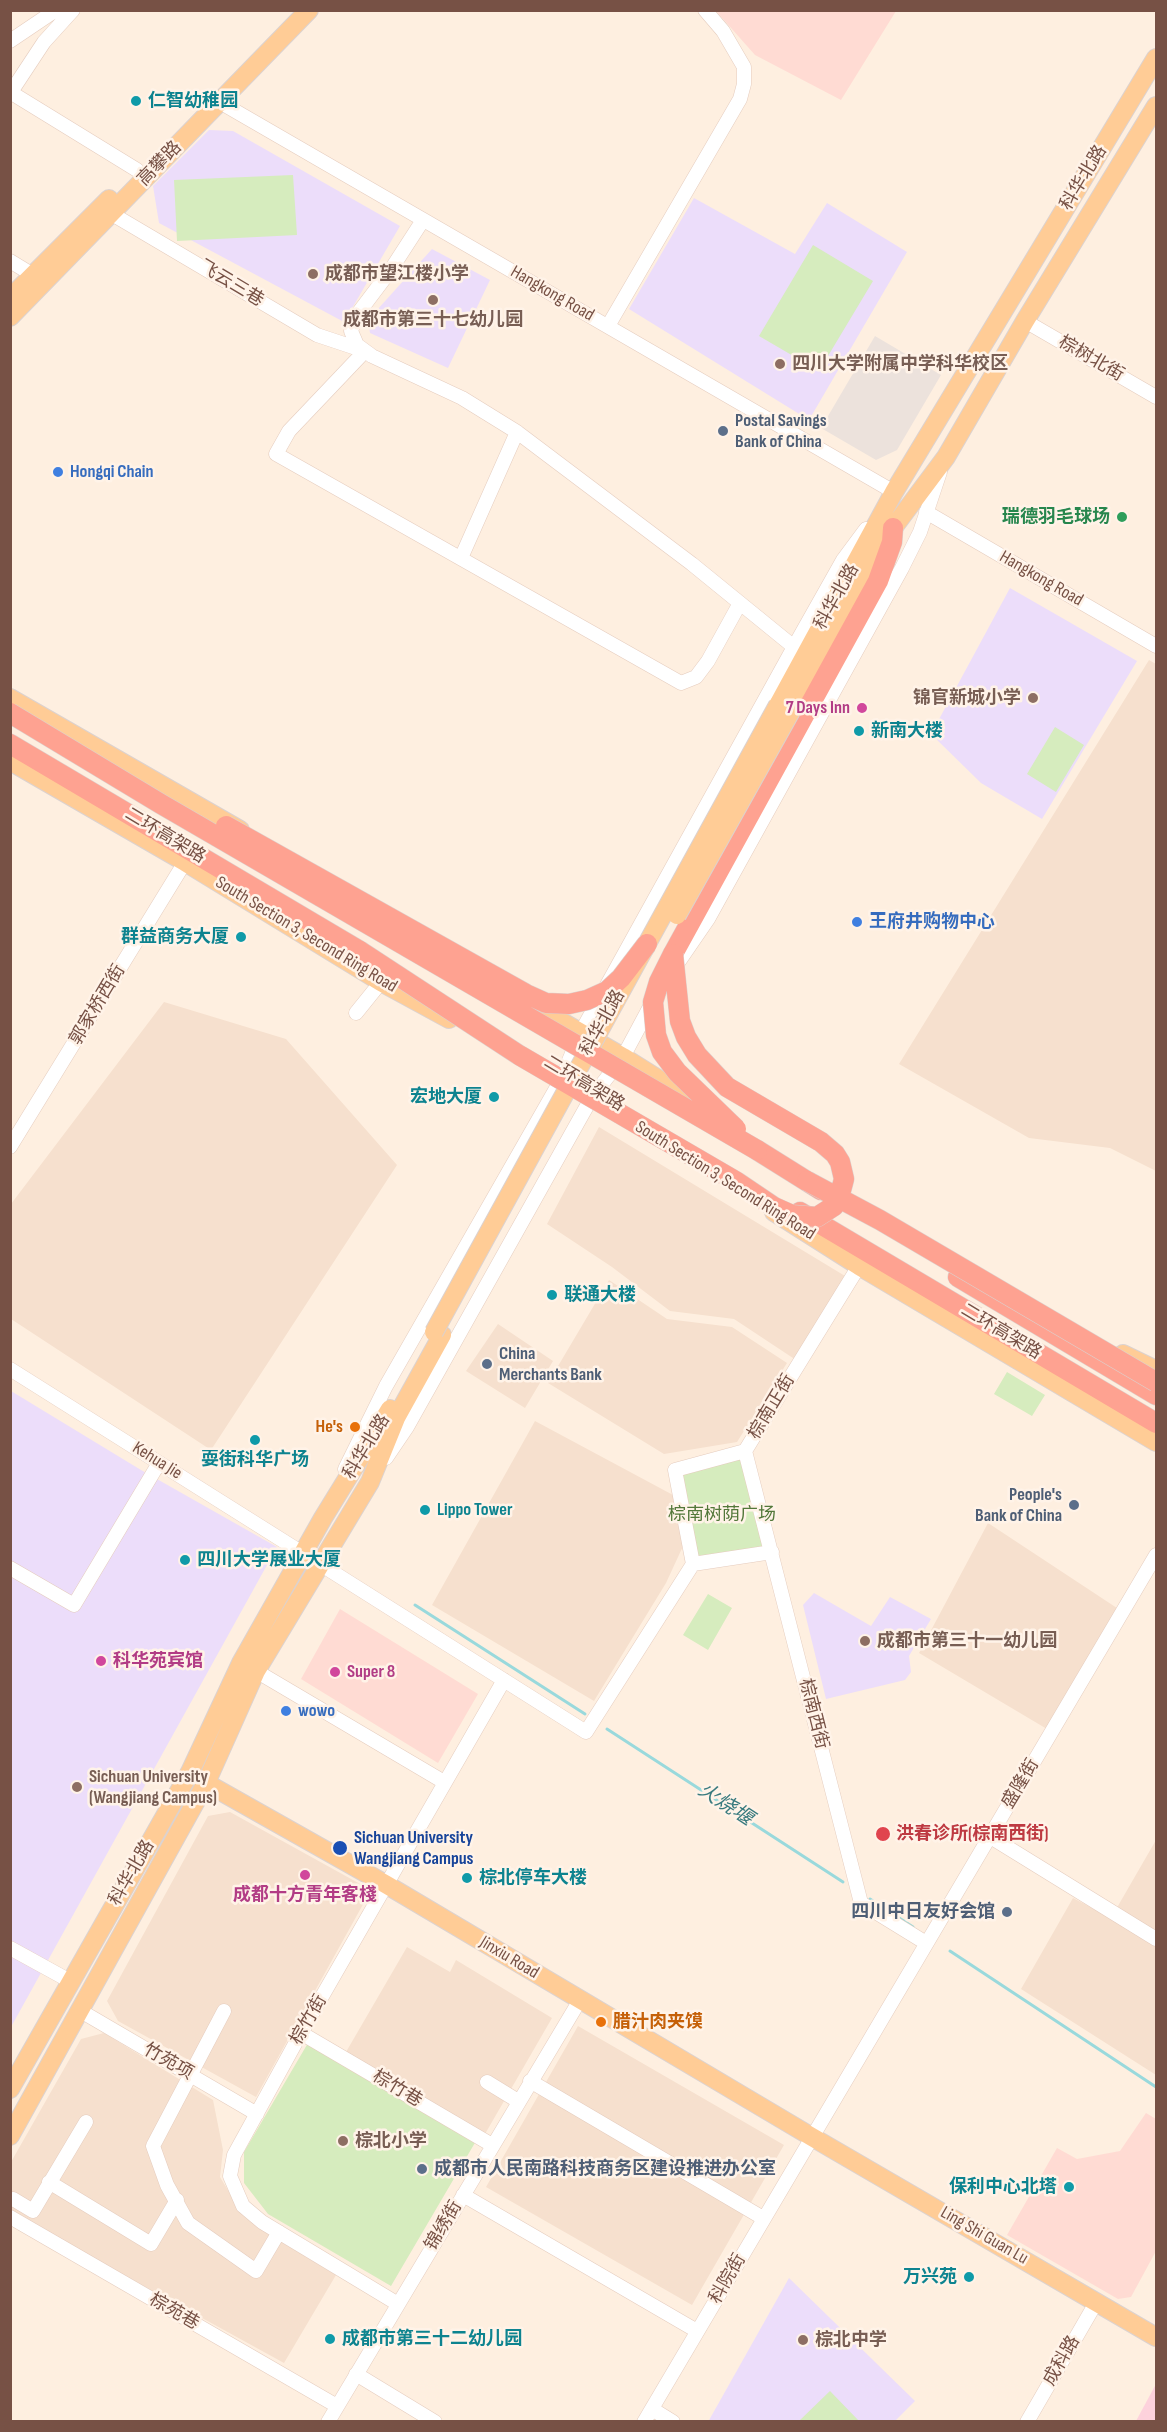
<!DOCTYPE html>
<meta charset="utf-8">
<style>
body{margin:0}
#map{position:relative;width:1167px;height:2432px;overflow:hidden;background:#feefe0;font-family:"Sofia Sans Condensed",sans-serif}
canvas{display:block}
.frame{position:absolute;inset:0;border:12px solid #775145;pointer-events:none}
</style>
<div id="map">
<canvas width="1167" height="2432"></canvas>
<div class="frame"></div>
</div>
<script>
const context = document.querySelector('canvas').getContext('2d');
context.lineJoin = 'round';
function fill(path, color) { context.fillStyle = color; context.fill(path, 'evenodd'); }
const poly = rows => new Path2D(rows.map(r => 'M' + r).join(''));
function trace(path, color, width, dash) { context.strokeStyle = color; context.lineWidth = width; context.lineCap = dash ? 'butt' : 'round'; context.setLineDash(dash || []); context.stroke(path); }
function drawText(font, color, halo, rows, align = 'center') {
  context.font = font + ' "Sofia Sans Condensed","Noto Sans SC",sans-serif'; context.lineWidth = 5; context.setLineDash([]); context.textBaseline = 'middle'; context.strokeStyle = halo; context.fillStyle = color; for (const [text, x, y, turn = 0] of rows) {
    context.save(); context.translate(x, y); context.rotate((+turn || 0) * Math.PI / 180); context.textAlign = isNaN(turn) ? turn : align; if (halo) context.strokeText(text, 0, 0); context.fillText(text, 0, 0); context.restore();
  }
}
const residential = poly([
 [1149,660,1156,664,1156,1171,1110,1148,1029,1138,899,1064],
 [164,1002,286,1039,397,1165,211,1450,11,1319,11,1204],
 [599,1127,850,1279,799,1362,734,1319,670,1311,612,1267,547,1224],
 [609,1280,667,1319,732,1327,787,1363,737,1442,664,1454,548,1383],
 [498,1324,553,1361,525,1408,466,1371],
 [535,1421,673,1495,684,1544,666,1583,594,1701,432,1605],
 [988,1523,1123,1612,1052,1732,919,1653],
 [230,1812,371,1890,256,2097,118,2021,107,2001,208,1816],
 [1156,1840,1156,2075,1021,1989,1073,1898,1111,1918],
 [407,1947,450,1972,456,1960,552,2018,485,2134,346,2052],
 [578,2026,784,2145,692,2305,486,2187],
 [104,2033,213,2100,223,2150,220,2177,238,2207,275,2238,336,2275,284,2363,11,2213,11,2162,81,2039]
]);
const commercial = poly([
 [716,11,896,11,841,100,755,55],
 [340,1609,478,1694,438,1763,301,1679],
 [1146,2113,1156,2119,1156,2251,1131,2297,1118,2299,1007,2235,1057,2148,1077,2159,1120,2151]
]);
const industrial = poly([
 [875,336,941,375,897,450,876,460,821,428]
]);
const education = poly([
 [209,130,233,131,400,226,344,322,159,223,153,186],
 [694,198,795,254,827,203,907,252,809,420,629,309],
 [432,249,490,280,448,368,370,333,368,320],
 [1010,588,1137,661,1042,819,981,783,931,734],
 [11,1391,141,1470,277,1547,11,2027],
 [814,1593,871,1626,890,1597,931,1619,909,1656,911,1672,905,1680,826,1699,803,1605],
 [789,2278,915,2401,895,2421,708,2422]
]);
const medical = poly([
 [1156,2384,1156,2421,1136,2421]
]);
const green = poly([
 [293,175,297,235,177,241,174,180],
 [813,245,873,281,819,371,759,336],
 [1055,727,1084,745,1056,792,1027,774],
 [1007,1372,1045,1395,1032,1416,994,1394],
 [745,1451,772,1552,693,1564,675,1470],
 [708,1594,732,1608,708,1650,683,1635],
 [308,2043,476,2141,391,2286,268,2214,244,2183,244,2152],
 [830,2391,859,2421,799,2421]
]);
const stream = poly([
 [415,1605,585,1714],
 [607,1729,843,1882],
 [870,1899,913,1927],
 [950,1951,1156,2087]
]);
const minor = poly([
 [10,41,56,10],
 [10,92,137,170],
 [11,92,44,42,73,10],
 [211,97,894,492,889,499],
 [106,208,112,214,317,335,365,351,289,431,276,454,681,683,696,677,708,661,740,603],
 [423,220,390,271,356,316,351,331,357,345,372,356,462,398,517,432,692,564,794,647],
 [10,261,33,275],
 [1025,321,1156,397],
 [608,326,740,99,744,84,744,67,723,31,705,10],
 [926,512,1156,646],
 [461,558,517,432],
 [675,967,708,919,902,568,920,532,940,472],
 [356,1013,381,982],
 [10,1147,185,862],
 [10,1369,304,1554],
 [745,1451,861,1903,926,1943],
 [386,1458,407,1427,592,1097,623,1057,653,1001],
 [345,1469,386,1386,561,1080,580,1034,794,647,843,560,866,529],
 [320,1564,586,1732,693,1564,675,1470,745,1451,859,1266],
 [693,1564,772,1552],
 [10,1568,74,1605,159,1463],
 [256,1671,444,1782],
 [989,1836,1156,1939],
 [10,1948,70,1981],
 [79,2010,257,2114],
 [224,2011,153,2146,167,2185,188,2223,256,2271,279,2232],
 [301,2033,492,2145],
 [530,2081,763,2218],
 [487,2082,518,2101],
 [49,2182,151,2244,177,2200],
 [463,2195,697,2331],
 [13,2199,33,2211,86,2122],
 [10,2217,337,2406],
 [398,2304,262,2222,243,2206,230,2176,234,2155,301,2033,504,1680],
 [356,2374,435,2422],
 [652,2409,673,2422],
 [328,2422,580,2000],
 [644,2422,1156,1555],
 [1027,2422,1097,2301]
]);
const major = poly([
 [10,298,109,199],
 [10,317,309,10],
 [10,698,240,830],
 [778,705,894,492,1156,58],
 [791,711,893,528,946,457,1025,321,1156,106],
 [10,761,185,862,381,982,449,1019],
 [524,1000,623,1057,714,1114],
 [774,1212,859,1266,1156,1442],
 [1123,1354,1156,1370],
 [206,1783,387,1885,812,2137,1156,2337],
 [10,2089,190,1772,241,1663,323,1518,390,1409],
 [10,2136,206,1783,256,1671,370,1482,396,1418,442,1335]
]);
const highway = poly([
 [10,744,360,951],
 [673,954,878,581,892,542,893,528],
 [757,1150,821,1190],
 [800,1212,1156,1423],
 [958,1277,1156,1395]
]);
const majorBridge = poly([
 [677,915,791,711],
 [434,1332,778,705]
]);
const highwayBridge = poly([
 [10,713,161,804,757,1150],
 [226,826,526,994,546,1003,569,1004,587,1000,607,991,621,978,647,944],
 [360,951,519,1055,737,1182,774,1207,792,1215,817,1217,834,1206,839,1198,844,1179,840,1162,835,1154,821,1142,727,1087,697,1055,686,1037,680,1021,673,954],
 [673,954,659,982,653,1002,656,1035,662,1052,677,1072,736,1129],
 [807,1181,880,1220,1156,1382]
]);
const markers = [
 [136,101,6,"#0f9aa8"],
 [313,274,6,"#8d6e63"],
 [433,300,6,"#8d6e63"],
 [780,364,6,"#8d6e63"],
 [723,431,6,"#5c6f8a"],
 [58,472,6,"#3f7fe0"],
 [1122,517,6,"#2e9e5b"],
 [1033,698,6,"#8d6e63"],
 [862,708,6,"#d1479c"],
 [859,731,6,"#0f9aa8"],
 [857,922,6,"#3f7fe0"],
 [241,937,6,"#0f9aa8"],
 [494,1097,6,"#0f9aa8"],
 [552,1295,6,"#0f9aa8"],
 [487,1364,6,"#5c6f8a"],
 [355,1427,6,"#e8710a"],
 [255,1440,6,"#0f9aa8"],
 [1074,1505,6,"#5c6f8a"],
 [425,1510,6,"#0f9aa8"],
 [185,1560,6,"#0f9aa8"],
 [865,1641,6,"#8d6e63"],
 [101,1661,6,"#d1479c"],
 [335,1672,6,"#d1479c"],
 [286,1711,6,"#3f7fe0"],
 [77,1787,6,"#8d6e63"],
 [883,1834,8,"#e0444e"],
 [340,1848,8,"#1a4fb4"],
 [305,1875,6,"#d1479c"],
 [467,1878,6,"#0f9aa8"],
 [1007,1912,6,"#5c6f8a"],
 [601,2022,6,"#e8710a"],
 [343,2141,6,"#8d6e63"],
 [422,2169,6,"#5c6f8a"],
 [1069,2187,6,"#0f9aa8"],
 [969,2277,6,"#0f9aa8"],
 [330,2339,6,"#0f9aa8"],
 [803,2340,6,"#8d6e63"]
];
const cultureNames = [
 ["仁智幼稚园",148,101],
 ["新南大楼",871,731],
 ["群益商务大厦",229,937,"right"],
 ["宏地大厦",482,1097,"right"],
 ["联通大楼",564,1295],
 ["耍街科华广场",255,1460,"center"],
 ["Lippo Tower",437,1510],
 ["四川大学展业大厦",197,1560],
 ["棕北停车大楼",479,1878],
 ["保利中心北塔",1057,2187,"right"],
 ["万兴苑",957,2277,"right"],
 ["成都市第三十二幼儿园",342,2339]
];
const streetNames = [
 ["高攀路",160,164,-46],
 ["科华北路",1084,178,-59],
 ["飞云三巷",231,284,31],
 ["Hangkong Road",552,294,30],
 ["棕树北街",1091,359,30],
 ["Hangkong Road",1041,579,30],
 ["科华北路",837,597,-61],
 ["二环高架路",165,836,31],
 ["South Section 3, Second Ring Road",306,935,31],
 ["郭家桥西街",98,1005,-59],
 ["科华北路",603,1023,-61],
 ["二环高架路",584,1084,31],
 ["South Section 3, Second Ring Road",725,1181,32],
 ["二环高架路",1001,1332,31],
 ["棕南正街",772,1407,-59],
 ["科华北路",367,1447,-59],
 ["Kehua Jie",157,1461,32],
 ["棕南西街",813,1714,76],
 ["盛隆街",1021,1784,-59],
 ["科华北路",132,1873,-60],
 ["Jinxiu Road",509,1958,31],
 ["棕竹街",309,2020,-60],
 ["竹苑项",168,2062,30],
 ["棕竹巷",397,2089,31],
 ["锦绣街",444,2226,-59],
 ["Ling Shi Guan Lu",984,2236,30],
 ["科院街",728,2279,-60],
 ["棕苑巷",174,2312,30],
 ["成科路",1062,2361,-60]
];
const educationNames = [
 ["成都市望江楼小学",325,274],
 ["成都市第三十七幼儿园",433,320,"center"],
 ["四川大学附属中学科华校区",792,364],
 ["锦官新城小学",1021,698,"right"],
 ["成都市第三十一幼儿园",877,1641],
 ["Sichuan University",89,1777],
 ["(Wangjiang Campus)",89,1798],
 ["棕北小学",355,2141],
 ["棕北中学",815,2340]
];
const serviceNames = [
 ["Postal Savings",735,421],
 ["Bank of China",735,442],
 ["China",499,1354],
 ["Merchants Bank",499,1375],
 ["People's",1062,1495,"right"],
 ["Bank of China",1062,1516,"right"],
 ["四川中日友好会馆",995,1912,"right"],
 ["成都市人民南路科技商务区建设推进办公室",434,2169]
];
const shopNames = [
 ["Hongqi Chain",70,472],
 ["王府井购物中心",869,922],
 ["wowo",298,1711]
];
const leisureNames = [
 ["瑞德羽毛球场",1110,517]
];
const hotelNames = [
 ["7 Days Inn",850,708,"right"],
 ["科华苑宾馆",113,1661],
 ["Super 8",347,1672],
 ["成都十方青年客棧",305,1895,"center"]
];
const foodNames = [
 ["He's",343,1427],
 ["腊汁肉夹馍",613,2022,"left"]
];
const parkNames = [
 ["棕南树荫广场",722,1515]
];
const healthNames = [
 ["洪春诊所(棕南西街)",896,1834]
];
const transitNames = [
 ["Sichuan University",354,1838],
 ["Wangjiang Campus",354,1859]
];
const waterNames = [
 ["火烧堰",725,1805,33]
];
fill(residential, '#f6e0ce');
fill(commercial, '#ffdbd3');
fill(industrial, '#ece2dc');
fill(education, '#ecddfa');
fill(medical, '#fdd2dc');
fill(green, '#d6ecbe');
trace(stream, '#99d9dc', 3);
trace(minor, '#e5ccbe', 15);
trace(major, '#dcd2cf', 20);
trace(highway, '#dcd2cf', 21);
trace(minor, '#fff', 14);
trace(major, '#ffcc96', 18);
trace(highway, '#fea291', 20);
trace(majorBridge, '#dcd2cf', 20, []);
trace(highwayBridge, '#dcd2cf', 21, []);
trace(majorBridge, '#ffcc96', 18);
trace(highwayBridge, '#fea291', 20);
for (const [x, y, r, color] of markers) { const dot = new Path2D(); dot.arc(x, y, r, 0, 2 * Math.PI); context.fillStyle = color; context.fill(dot); trace(dot, '#fff3e8', 2); }
drawText('bold 18px', '#0d838f', '#fff3e8', cultureNames, 'left');
drawText('18px', '#775145', '#fff3e8', streetNames);
drawText('bold 18px', '#785e54', '#fff3e8', educationNames, 'left');
drawText('bold 18px', '#4e5e75', '#fff3e8', serviceNames, 'left');
drawText('bold 18px', '#366cbe', '#fff3e8', shopNames, 'left');
drawText('bold 18px', '#27864d', '#fff3e8', leisureNames, 'right');
drawText('bold 18px', '#b23c85', '#fff3e8', hotelNames, 'left');
drawText('bold 18px', '#c56008', '#fff3e8', foodNames, 'right');
drawText('18px', '#53783a', '#fff3e8', parkNames);
drawText('bold 18px', '#be3a42', '#fff3e8', healthNames, 'left');
drawText('bold 18px', '#164399', '#fff3e8', transitNames, 'left');
drawText('italic 20px', '#387a7e', '#fff3e8', waterNames);
</script>
